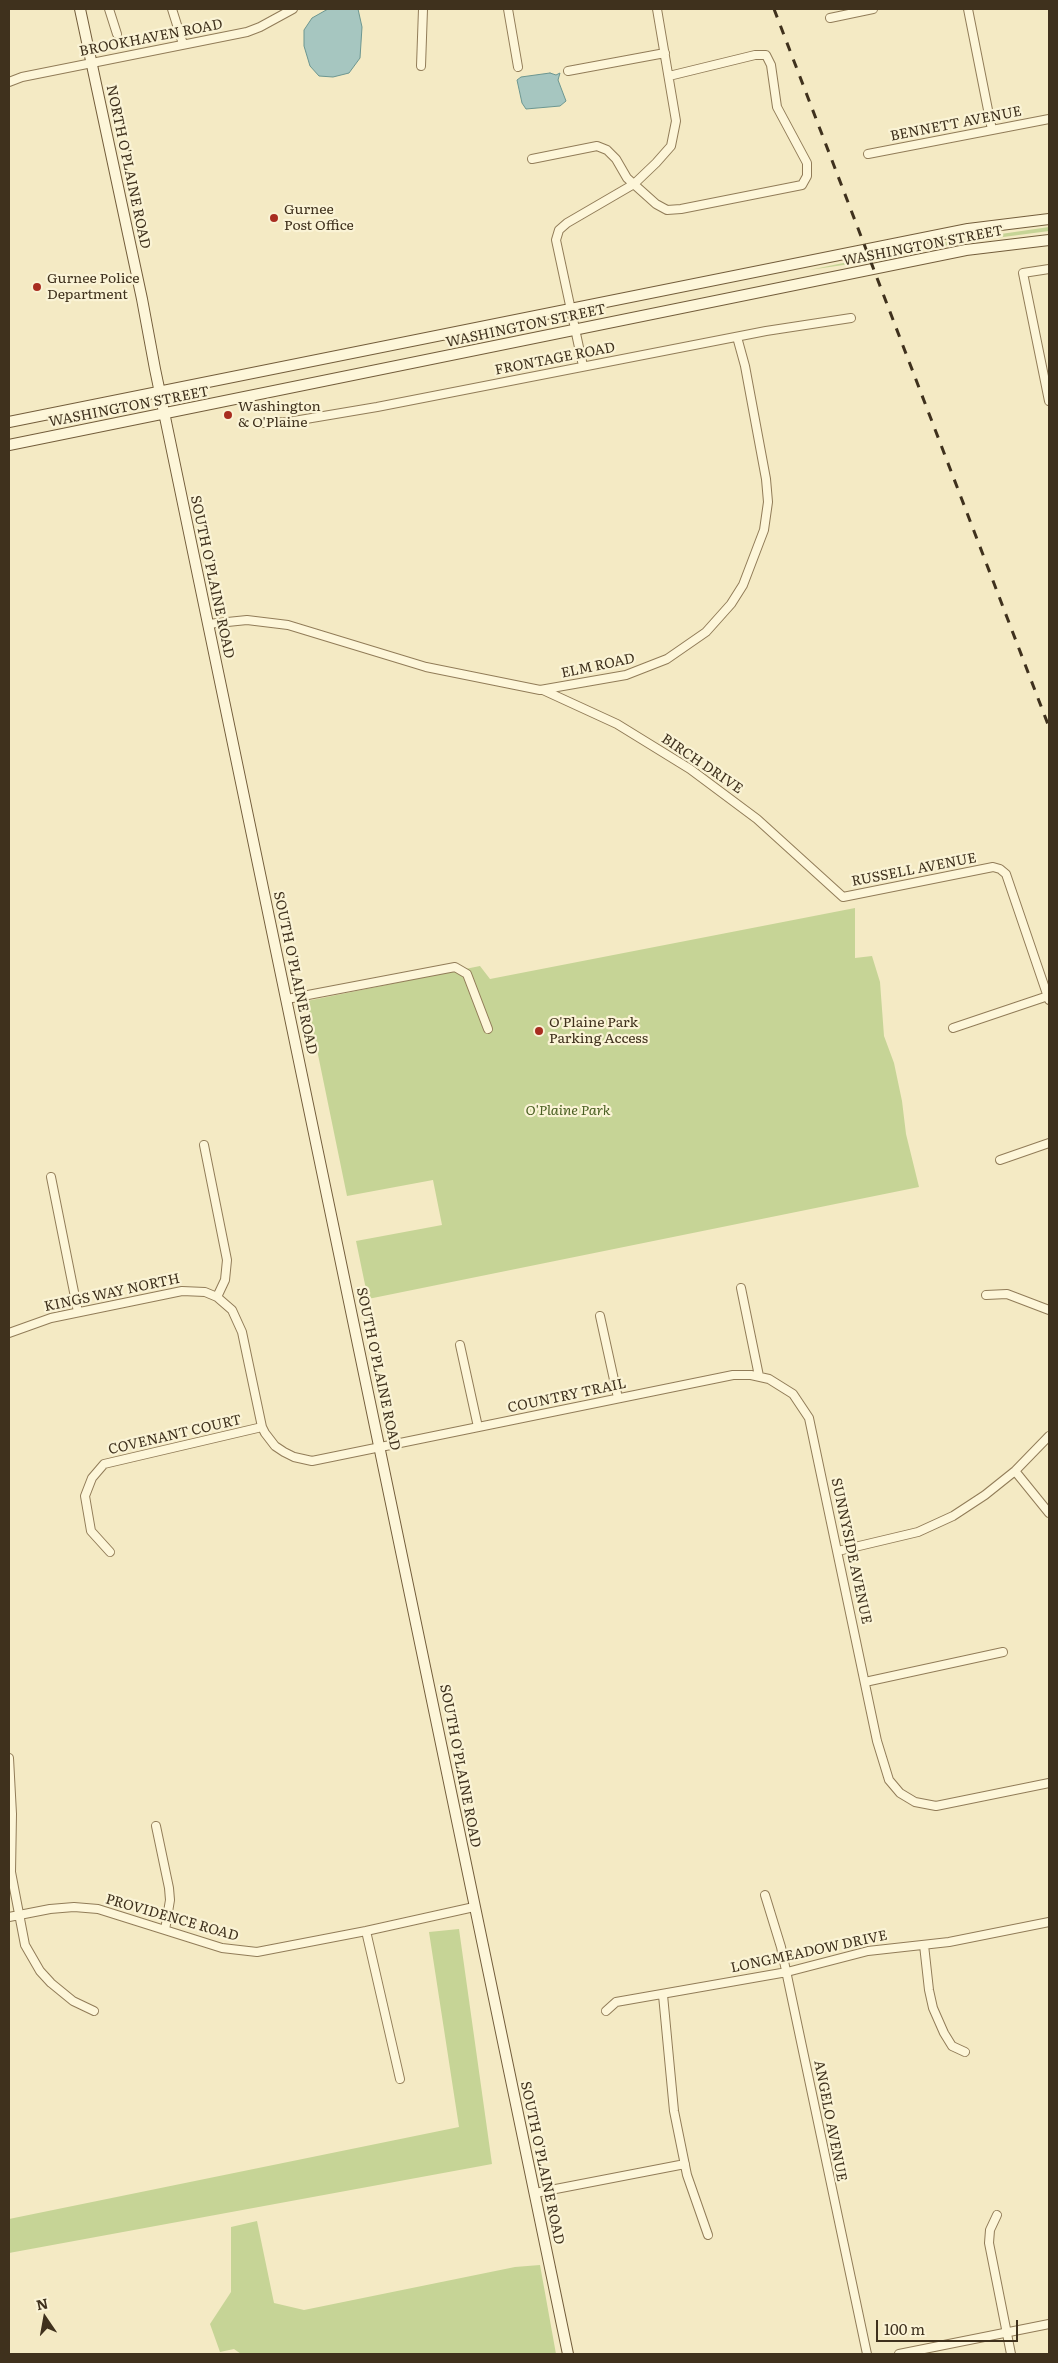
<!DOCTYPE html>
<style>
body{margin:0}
#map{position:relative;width:1058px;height:2363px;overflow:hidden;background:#f4eac4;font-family:Literata,serif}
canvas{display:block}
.frame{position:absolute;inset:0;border:10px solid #3f311d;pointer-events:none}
.north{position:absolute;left:20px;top:2293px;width:50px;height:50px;-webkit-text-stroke:4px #faf3d5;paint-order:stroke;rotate:348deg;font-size:14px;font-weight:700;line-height:20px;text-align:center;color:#3f311d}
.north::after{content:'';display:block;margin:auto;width:18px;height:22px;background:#3f311d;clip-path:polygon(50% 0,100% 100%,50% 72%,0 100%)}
.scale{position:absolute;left:876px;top:2320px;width:142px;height:22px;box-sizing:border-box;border:2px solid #3f311d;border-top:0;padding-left:6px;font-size:15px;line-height:18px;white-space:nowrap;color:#3f311d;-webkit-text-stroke:4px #faf3d5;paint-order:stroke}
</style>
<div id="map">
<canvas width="1058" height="2363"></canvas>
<div class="frame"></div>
<div class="north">N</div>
<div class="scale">100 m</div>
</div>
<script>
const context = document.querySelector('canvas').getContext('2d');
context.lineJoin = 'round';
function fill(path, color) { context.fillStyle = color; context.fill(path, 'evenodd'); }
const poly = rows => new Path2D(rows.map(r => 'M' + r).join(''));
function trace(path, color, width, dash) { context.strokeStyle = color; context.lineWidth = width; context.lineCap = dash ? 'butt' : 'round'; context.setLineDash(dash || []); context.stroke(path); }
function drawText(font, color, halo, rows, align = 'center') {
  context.font = font + ' Literata,serif'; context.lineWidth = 4.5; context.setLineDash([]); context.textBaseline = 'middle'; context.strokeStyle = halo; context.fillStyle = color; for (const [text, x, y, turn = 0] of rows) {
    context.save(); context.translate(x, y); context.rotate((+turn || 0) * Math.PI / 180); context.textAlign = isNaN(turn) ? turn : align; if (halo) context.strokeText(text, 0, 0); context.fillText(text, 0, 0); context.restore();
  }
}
const green = poly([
 [1049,227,1049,231,958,243,864,262,809,270,946,242],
 [855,908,855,958,872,956,880,982,884,1036,894,1063,902,1101,906,1134,919,1187,368,1299,356,1241,442,1225,433,1180,347,1196,307,1001,480,966,490,979],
 [459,1929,492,2164,9,2253,9,2219,459,2127,429,1932],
 [257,2221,274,2303,304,2310,515,2267,540,2265,556,2354,241,2354,234,2349,220,2352,210,2324,231,2292,231,2227]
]);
const water = poly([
 [328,9,358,9,362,27,360,58,349,73,333,77,319,76,310,66,304,46,304,30,312,18,328,9],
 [550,73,556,75,560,73,558,80,566,101,560,106,526,109,522,103,517,80,521,77,550,73]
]);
const street = poly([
 [109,9,117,34],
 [172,9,183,44],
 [508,9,518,67],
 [968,9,992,130],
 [830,18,873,9],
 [421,66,423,9],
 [568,71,665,53],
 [9,82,22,77,247,32,260,27,293,9],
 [868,154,1049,119],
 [532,159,597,146,607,150,616,159,627,178,656,204,667,210,681,209,802,185,807,176,807,163,777,107,771,65,766,55,755,55,669,76],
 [1049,269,1023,273,1049,401],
 [583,366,556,240,559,230,567,223,634,184,656,163,671,146,676,121,657,9],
 [264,423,288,422,377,407,766,331,851,318],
 [208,624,247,620,288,625,426,667,540,690,626,675,667,659,706,632,731,604,743,585,764,530,768,502,766,479,745,366,737,337],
 [543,690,617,724,690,769,757,819,843,897,993,867,1000,869,1006,874,1049,1000],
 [287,999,455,967,467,974,488,1029],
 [953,1028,1048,996],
 [204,1145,227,1260,225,1280,217,1297],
 [1000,1160,1049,1143],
 [51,1177,78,1312],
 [741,1288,759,1376],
 [986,1295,1007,1294,1049,1310],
 [600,1316,618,1398],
 [9,1333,51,1318,182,1291,205,1292,217,1297,232,1310,242,1332,262,1427,265,1433,275,1446,284,1452,294,1457,312,1461,733,1375,751,1375,769,1379,793,1394,809,1418,877,1741,889,1780,900,1793,915,1802,936,1806,1049,1783],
 [460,1345,478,1427],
 [1015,1471,1049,1513],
 [838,1551,918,1532,953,1516,985,1495,1015,1471,1049,1436],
 [110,1552,91,1531,85,1496,92,1478,104,1464,262,1427],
 [865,1682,1003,1652],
 [9,1758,12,1814,11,1872,25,1945,40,1971,51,1983,73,2001,94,2011],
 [156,1826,169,1888,170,1900,165,1930],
 [765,1895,781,1947,867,2354],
 [9,1917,50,1909,74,1907,98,1909,222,1948,257,1952,366,1931,474,1907],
 [366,1931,400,2079],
 [924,1945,929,1990,933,2008,944,2033,952,2046,965,2052],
 [663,1995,674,2111,687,2175,708,2235],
 [606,2011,616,2002,787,1972,868,1951,949,1942,1049,1922],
 [535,2193,685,2164],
 [997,2215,990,2230,989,2243,1011,2354],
 [899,2354,1049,2324]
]);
const secondary = poly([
 [80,9,142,299,155,369,568,2354],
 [9,422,968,229,1049,219],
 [9,445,966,250,1049,240]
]);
const rail = poly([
 [774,9,1049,727]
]);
const markers = [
 [274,218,5,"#a82d20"],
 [37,287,5,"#a82d20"],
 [228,415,5,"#a82d20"],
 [539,1031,5,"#a82d20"]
];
const streetNames = [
 ["BROOKHAVEN ROAD",151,38,-11],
 ["BENNETT AVENUE",956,124,-11],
 ["NORTH O'PLAINE ROAD",128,167,78],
 ["WASHINGTON STREET",923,246,-11],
 ["WASHINGTON STREET",526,326,-12],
 ["FRONTAGE ROAD",555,359,-11],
 ["WASHINGTON STREET",129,407,-11],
 ["SOUTH O'PLAINE ROAD",212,577,78],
 ["ELM ROAD",598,666,-12],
 ["BIRCH DRIVE",702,764,34],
 ["RUSSELL AVENUE",914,870,-11],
 ["SOUTH O'PLAINE ROAD",295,973,78],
 ["KINGS WAY NORTH",112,1293,-12],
 ["SOUTH O'PLAINE ROAD",378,1369,78],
 ["COUNTRY TRAIL",567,1396,-12],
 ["COVENANT COURT",175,1435,-13],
 ["SUNNYSIDE AVENUE",851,1551,78],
 ["SOUTH O'PLAINE ROAD",460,1766,79],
 ["PROVIDENCE ROAD",172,1918,16],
 ["LONGMEADOW DRIVE",809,1952,-12],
 ["ANGELO AVENUE",830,2121,79],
 ["SOUTH O'PLAINE ROAD",542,2163,78]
];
const poiNames = [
 ["Gurnee",284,210],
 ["Post Office",284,226],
 ["Gurnee Police",47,279],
 ["Department",47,295],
 ["Washington",238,407],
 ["& O'Plaine",238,423],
 ["O'Plaine Park",549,1023],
 ["Parking Access",549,1039]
];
const parkNames = [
 ["O'Plaine Park",568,1111]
];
fill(green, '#c6d496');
fill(water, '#a6c6c0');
trace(water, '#6c9690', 1);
trace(street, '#917c58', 10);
trace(secondary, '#735d3b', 12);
trace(street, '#fdf6d9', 8);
trace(secondary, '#fdf6d9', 10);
trace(rail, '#3f311d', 3, [9, 9]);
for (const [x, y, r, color] of markers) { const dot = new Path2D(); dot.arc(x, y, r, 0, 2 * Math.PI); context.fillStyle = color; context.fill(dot); trace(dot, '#faf3d5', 2); }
drawText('14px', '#3f311d', '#faf3d5', streetNames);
drawText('14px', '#3f311d', '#faf3d5', poiNames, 'left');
drawText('italic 14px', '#485e21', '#faf3d5', parkNames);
</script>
